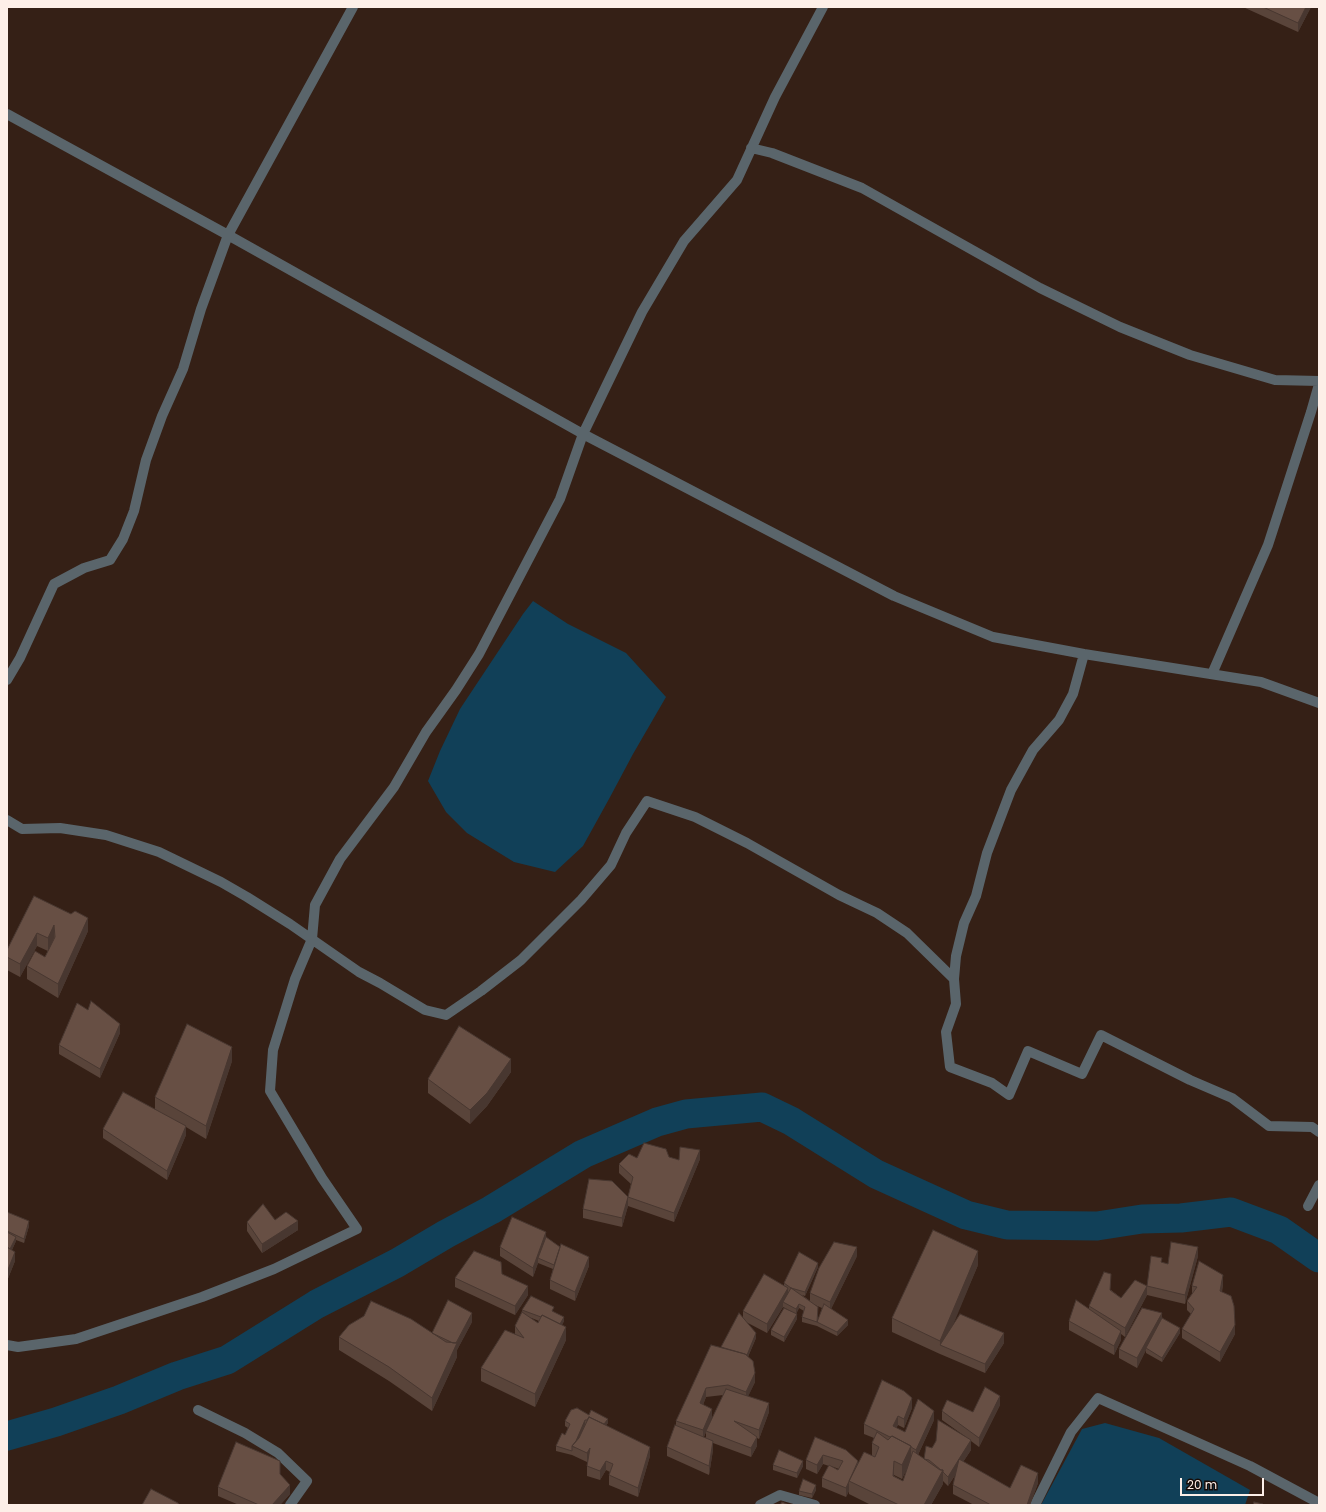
<!DOCTYPE html>
<style>
body{margin:0}
#map{position:relative;width:1326px;height:1512px;overflow:hidden;background:#352016;font-family:Poppins,sans-serif}
canvas{display:block}
.frame{position:absolute;inset:0;border:8px solid #fdefe8;pointer-events:none}
.scale{position:absolute;left:1180px;top:1478px;width:84px;height:18px;box-sizing:border-box;border:2px solid #fdefe8;border-top:0;padding-left:5px;font-size:12px;line-height:14px;white-space:nowrap;color:#fdefe8;-webkit-text-stroke:3px #160c08;paint-order:stroke}
</style>
<div id="map">
<canvas width="1326" height="1512"></canvas>
<div class="frame"></div>
<div class="scale">20 m</div>
</div>
<script>
const context = document.querySelector('canvas').getContext('2d');
context.lineJoin = 'round';
function fill(path, color) { context.fillStyle = color; context.fill(path, 'evenodd'); }
const poly = rows => new Path2D(rows.map(r => 'M' + r).join(''));
function trace(path, color, width, dash) { context.strokeStyle = color; context.lineWidth = width; context.lineCap = dash ? 'butt' : 'round'; context.setLineDash(dash || []); context.stroke(path); }
const water = poly([
 [533,601,568,624,626,653,666,697,633,754,609,799,583,846,555,872,514,862,467,833,446,812,428,781,440,751,460,709,523,614],
 [1105,1423,1159,1438,1250,1490,1245,1505,1041,1505,1082,1429]
]);
const canal = poly([
 [7,1436,56,1422,119,1400,177,1376,227,1360,317,1304,397,1263,446,1234,491,1210,583,1154,657,1122,686,1114,762,1107,791,1121,876,1174,966,1215,1007,1225,1097,1226,1142,1219,1181,1218,1231,1212,1279,1230,1319,1258]
]);
const minor = poly([
 [7,114,228,235,583,434,894,596,993,637,1084,654,1261,682,1319,703],
 [751,148,772,153,862,188,1040,288,1120,327,1190,355,1275,380,1319,381],
 [1084,654,1073,694,1059,720,1033,750,1011,790,987,853,976,896,964,923,956,956,954,979,956,1004,946,1032,950,1067,992,1083,1009,1095,1028,1051,1082,1074,1101,1035,1190,1080,1232,1098,1269,1126,1312,1127,1319,1132],
 [1212,674,1268,545,1311,412,1319,384],
 [7,680,20,658,54,584,84,568,110,560,123,539,134,511,146,460,162,416,183,369,201,309,228,235,353,7],
 [7,820,22,829,60,828,106,835,159,852,221,882,247,897,290,924,359,972,380,983,425,1010,446,1015,481,991,521,960,581,900,611,865,626,833,647,801,695,817,747,843,839,895,877,913,907,933,954,979],
 [1308,1206,1319,1185],
 [7,1345,18,1347,76,1339,202,1297,274,1269,357,1229,322,1178,270,1091,273,1050,295,979,312,939,315,905,340,859,394,787,426,732,456,690,479,654,560,499,583,434,642,312,684,241,737,180,775,97,823,7],
 [198,1410,245,1433,278,1453,307,1481,290,1505],
 [760,1505,780,1495,815,1505],
 [1035,1505,1071,1432,1098,1398,1250,1466,1319,1503]
]);
const wall = poly([
 [1243,7,1311,7,1298,32],
 [34,896,88,931,58,998,27,979,27,966,45,957,54,938,48,951,37,946,20,977,7,970,7,950],
 [88,1010,120,1033,100,1078,59,1054,59,1045],
 [232,1061,206,1139,186,1127,186,1135,167,1180,103,1138,103,1129,155,1109,155,1097],
 [511,1072,487,1106,470,1124,428,1093,428,1079],
 [669,1157,679,1160,700,1159,674,1222,628,1206,628,1197,631,1184,619,1173,619,1164,637,1158],
 [628,1206,622,1227,583,1218,583,1209],
 [7,1212,29,1226,24,1243,16,1240,16,1241,12,1250,15,1261,7,1281],
 [275,1220,298,1230,262,1253,247,1231,247,1222],
 [546,1237,560,1247,589,1266,575,1301,550,1289,550,1280,553,1269,538,1263,533,1277,500,1256,500,1247],
 [857,1256,831,1309,848,1325,837,1336,817,1326,802,1322,802,1317,804,1311,799,1308,796,1314,797,1319,784,1342,771,1335,771,1330,792,1312,783,1307,767,1333,746,1322,756,1338,748,1357,755,1382,748,1396,769,1412,759,1439,757,1438,757,1446,751,1457,713,1443,713,1450,709,1475,667,1456,667,1447,676,1426,676,1421,743,1318,743,1311,784,1285,784,1283,818,1267,805,1296,802,1295,810,1301,810,1293],
 [815,1305,822,1308,818,1321,818,1311],
 [723,1395,710,1423,703,1405,706,1397],
 [706,1432,706,1438,704,1437],
 [1198,1256,1185,1304,1147,1295,1125,1337,1121,1334,1121,1340,1114,1355,1069,1330,1069,1321,1089,1310,1089,1306,1111,1290,1121,1298,1147,1286,1162,1263,1168,1264],
 [978,1265,951,1328,1004,1343,985,1373,940,1354,892,1332,892,1318],
 [502,1274,528,1295,515,1315,455,1287,455,1278],
 [1223,1284,1222,1292,1235,1334,1220,1362,1182,1338,1182,1329,1191,1314,1187,1310,1187,1301,1192,1294,1192,1286],
 [522,1310,554,1312,564,1321,562,1325,566,1340,535,1407,481,1381,481,1368,515,1334,515,1326,522,1312],
 [529,1317,539,1321,538,1323],
 [1162,1318,1180,1333,1162,1362,1146,1353,1146,1350,1137,1368,1119,1358,1119,1349],
 [472,1322,457,1350,457,1357,432,1411,389,1381,339,1350,339,1337,432,1333],
 [1000,1405,979,1447,971,1441,971,1450,963,1462,1010,1488,1038,1483,1030,1505,974,1505,953,1494,953,1485,956,1474,948,1486,943,1481,943,1484,931,1505,871,1505,849,1494,849,1491,846,1497,822,1487,822,1478,829,1466,823,1464,817,1474,806,1469,806,1460,815,1437,858,1463,872,1455,872,1443,874,1438,864,1434,864,1424,912,1408,904,1428,898,1425,896,1428,905,1432,934,1420,918,1455,924,1460,932,1448,966,1437,942,1420,942,1411,973,1412],
 [831,1466,839,1469,838,1470],
 [907,1468,903,1481,894,1476,894,1475,902,1479],
 [589,1415,608,1423,606,1425,650,1456,638,1497,609,1485,609,1475,610,1472,606,1470,600,1480,587,1476,587,1466,588,1461,587,1462,572,1455,556,1451,556,1446,565,1435,568,1428,565,1426,565,1421],
 [773,1465,803,1466,797,1478,773,1470],
 [280,1474,290,1494,280,1505,239,1505,218,1496,218,1487],
 [816,1490,812,1498,799,1495,799,1491]
]);
const shadedWall = poly([
 [1306,7,1311,7,1298,32,1298,23],
 [88,918,88,931,58,998,58,984],
 [54,925,54,938,48,951,48,938],
 [37,933,37,946,20,977,20,964],
 [120,1024,120,1033,100,1078,100,1069],
 [232,1047,232,1061,206,1139,206,1126],
 [511,1059,511,1072,487,1106,470,1124,470,1110],
 [186,1126,186,1135,167,1180,167,1171],
 [700,1150,700,1159,674,1222,674,1213],
 [628,1197,628,1206,622,1227,622,1218],
 [29,1221,29,1226,24,1243,24,1239],
 [298,1221,298,1230,262,1253,262,1244],
 [546,1232,546,1242,538,1258,538,1263,533,1277,533,1268],
 [16,1237,16,1241,10,1254,10,1249],
 [857,1247,857,1256,830,1311,830,1302],
 [1198,1247,1198,1256,1185,1304,1185,1295],
 [978,1251,978,1265,944,1347,940,1345,940,1354,940,1341],
 [15,1252,15,1261,7,1281,7,1272],
 [589,1257,589,1266,575,1301,575,1292],
 [818,1263,818,1267,805,1296,805,1292],
 [1223,1275,1223,1284,1220,1300,1220,1291],
 [528,1286,528,1295,515,1315,515,1306],
 [1147,1286,1147,1295,1125,1337,1125,1328],
 [788,1288,788,1297,783,1302,783,1307,767,1333,767,1324],
 [799,1304,799,1308,796,1314,796,1309],
 [472,1313,472,1322,457,1350,457,1357,432,1411,432,1398,456,1344],
 [1162,1313,1162,1322,1146,1348,1146,1350,1137,1368,1137,1358],
 [797,1314,797,1319,784,1342,784,1337],
 [564,1317,564,1321,560,1329,560,1324],
 [848,1320,848,1325,837,1336,837,1332],
 [1235,1325,1235,1334,1220,1362,1220,1352],
 [566,1327,566,1340,535,1407,535,1394],
 [1180,1328,1180,1333,1162,1362,1162,1358],
 [1121,1331,1121,1340,1114,1355,1114,1346],
 [756,1333,756,1338,745,1363,745,1359],
 [1004,1333,1004,1343,985,1373,985,1364],
 [755,1373,755,1382,746,1401,746,1392],
 [706,1388,706,1397,700,1412,700,1403],
 [1000,1396,1000,1405,979,1447,979,1438],
 [912,1398,912,1408,904,1428,904,1419],
 [769,1403,769,1412,759,1439,759,1430],
 [712,1409,712,1418,703,1439,703,1430],
 [934,1411,934,1420,916,1459,916,1450],
 [898,1416,898,1425,893,1435,893,1426],
 [608,1419,608,1423,603,1429,603,1425],
 [585,1420,585,1424,575,1448,573,1447],
 [757,1437,757,1446,751,1457,751,1448],
 [971,1440,971,1450,959,1468,959,1459],
 [713,1441,713,1450,709,1475,709,1466],
 [911,1446,911,1460,902,1479,902,1465],
 [650,1447,650,1456,638,1497,638,1488],
 [590,1448,590,1457,587,1462,587,1453],
 [823,1455,823,1464,817,1474,817,1465],
 [959,1459,959,1469,948,1486,948,1477],
 [606,1461,606,1470,600,1480,600,1471],
 [803,1461,803,1466,797,1478,797,1473],
 [894,1461,894,1475,893,1489,893,1476],
 [943,1470,943,1484,931,1505,924,1505],
 [1038,1473,1038,1483,1030,1505,1027,1505],
 [8,1477,8,1490,7,1492,7,1479],
 [849,1482,849,1491,846,1497,846,1488],
 [290,1485,290,1494,280,1505,272,1505],
 [816,1485,816,1490,812,1498,812,1494]
]);
const building = poly([
 [1263,7,1306,7,1298,23,1263,7],
 [34,896,71,914,75,911,88,918,58,984,27,966,35,951,45,957,55,937,54,925,48,938,37,933,20,964,7,957,7,950,34,896],
 [91,1001,120,1024,100,1069,59,1045,77,1003,88,1010,91,1001],
 [187,1024,232,1047,206,1126,155,1097,187,1024],
 [459,1026,511,1059,487,1093,470,1110,428,1079,459,1026],
 [123,1092,186,1126,167,1171,103,1129,123,1092],
 [644,1143,666,1149,669,1157,679,1160,680,1147,700,1150,674,1213,628,1197,633,1177,619,1164,629,1154,637,1158,644,1143],
 [589,1179,612,1181,628,1197,622,1218,583,1209,589,1179],
 [263,1204,275,1220,286,1212,298,1221,262,1244,247,1222,263,1204],
 [7,1212,29,1221,24,1239,7,1231,7,1212],
 [512,1217,546,1232,533,1268,500,1247,512,1217],
 [933,1230,978,1251,940,1341,892,1318,933,1230],
 [7,1232,16,1237,10,1249,7,1247,7,1232],
 [546,1237,560,1247,554,1265,538,1258,546,1237],
 [834,1242,857,1247,830,1302,810,1293,819,1268,834,1242],
 [1171,1242,1198,1247,1185,1295,1147,1286,1151,1256,1162,1258,1161,1262,1168,1264,1171,1242],
 [561,1244,589,1257,575,1292,550,1280,561,1244],
 [7,1247,15,1252,7,1272,7,1247],
 [474,1251,501,1262,502,1274,528,1286,515,1306,455,1278,474,1251],
 [799,1252,818,1263,805,1292,791,1288,784,1283,799,1252],
 [1199,1261,1223,1275,1220,1291,1231,1296,1234,1306,1235,1325,1220,1352,1182,1329,1194,1309,1187,1301,1197,1287,1192,1286,1199,1261],
 [1104,1272,1111,1274,1110,1290,1121,1298,1135,1280,1147,1286,1125,1328,1089,1306,1104,1272],
 [764,1274,788,1288,767,1324,743,1311,764,1274],
 [791,1288,818,1307,817,1322,802,1317,805,1307,799,1304,796,1309,783,1302,791,1288],
 [531,1296,554,1307,552,1311,564,1317,560,1324,542,1315,541,1317,522,1310,531,1296],
 [448,1300,472,1313,456,1343,453,1343,432,1333,448,1300],
 [1076,1300,1121,1331,1114,1346,1069,1321,1076,1300],
 [371,1301,411,1319,446,1342,457,1343,432,1398,389,1367,339,1337,349,1325,364,1316,371,1301],
 [824,1304,848,1320,837,1332,817,1322,824,1304],
 [784,1308,797,1314,784,1337,771,1330,784,1308],
 [1142,1308,1162,1313,1137,1358,1119,1349,1142,1308],
 [522,1312,538,1323,542,1315,566,1327,535,1394,481,1368,505,1330,524,1338,515,1326,522,1312],
 [739,1313,756,1333,747,1355,745,1354,721,1347,739,1313],
 [960,1314,1004,1333,985,1364,940,1345,960,1314],
 [1162,1318,1180,1328,1162,1358,1146,1348,1162,1318],
 [711,1345,745,1354,753,1361,755,1373,746,1392,728,1385,706,1388,700,1403,712,1409,703,1430,676,1421,711,1345],
 [882,1380,904,1391,912,1398,904,1419,898,1416,893,1426,905,1432,918,1399,934,1411,916,1450,911,1447,911,1446,892,1436,890,1437,864,1424,882,1380],
 [985,1387,1000,1396,979,1438,942,1411,947,1400,973,1412,985,1387],
 [726,1389,769,1403,759,1430,734,1421,757,1437,751,1448,706,1431,726,1389],
 [577,1408,589,1415,591,1410,608,1419,604,1424,589,1417,587,1420,585,1420,576,1441,572,1446,572,1451,556,1446,562,1433,565,1435,570,1424,565,1421,571,1410,577,1408],
 [589,1417,650,1447,638,1488,609,1475,613,1464,606,1461,600,1471,587,1466,590,1448,587,1453,572,1446,579,1438,589,1417],
 [938,1420,971,1440,959,1459,1010,1488,1021,1465,1038,1473,1027,1505,991,1505,953,1485,959,1459,948,1477,943,1472,943,1470,941,1470,929,1460,924,1459,926,1446,932,1448,936,1441,938,1420],
 [675,1425,713,1441,709,1466,667,1447,675,1425],
 [877,1432,888,1440,892,1436,911,1446,902,1465,894,1461,893,1476,903,1481,913,1451,940,1470,943,1470,924,1505,899,1505,849,1481,864,1452,875,1457,879,1447,872,1443,877,1432],
 [815,1437,846,1450,858,1461,846,1488,822,1478,829,1465,838,1470,843,1461,823,1455,817,1465,806,1460,815,1437],
 [236,1442,280,1461,280,1474,290,1485,272,1505,259,1505,218,1487,236,1442],
 [779,1450,803,1461,797,1473,773,1465,779,1450],
 [803,1479,816,1485,812,1494,799,1491,803,1479],
 [151,1489,178,1503,179,1505,142,1505,151,1489],
 [782,1502,789,1505,780,1505,782,1502],
 [1254,1502,1263,1504,1263,1505,1253,1505,1254,1502]
]);
fill(water, '#114058');
trace(canal, '#114058', 29);
trace(minor, '#5a656b', 10);
fill(wall, '#59443a');
fill(shadedWall, '#483730');
fill(building, '#674f44');
trace(building, '#483730', 1);
</script>
